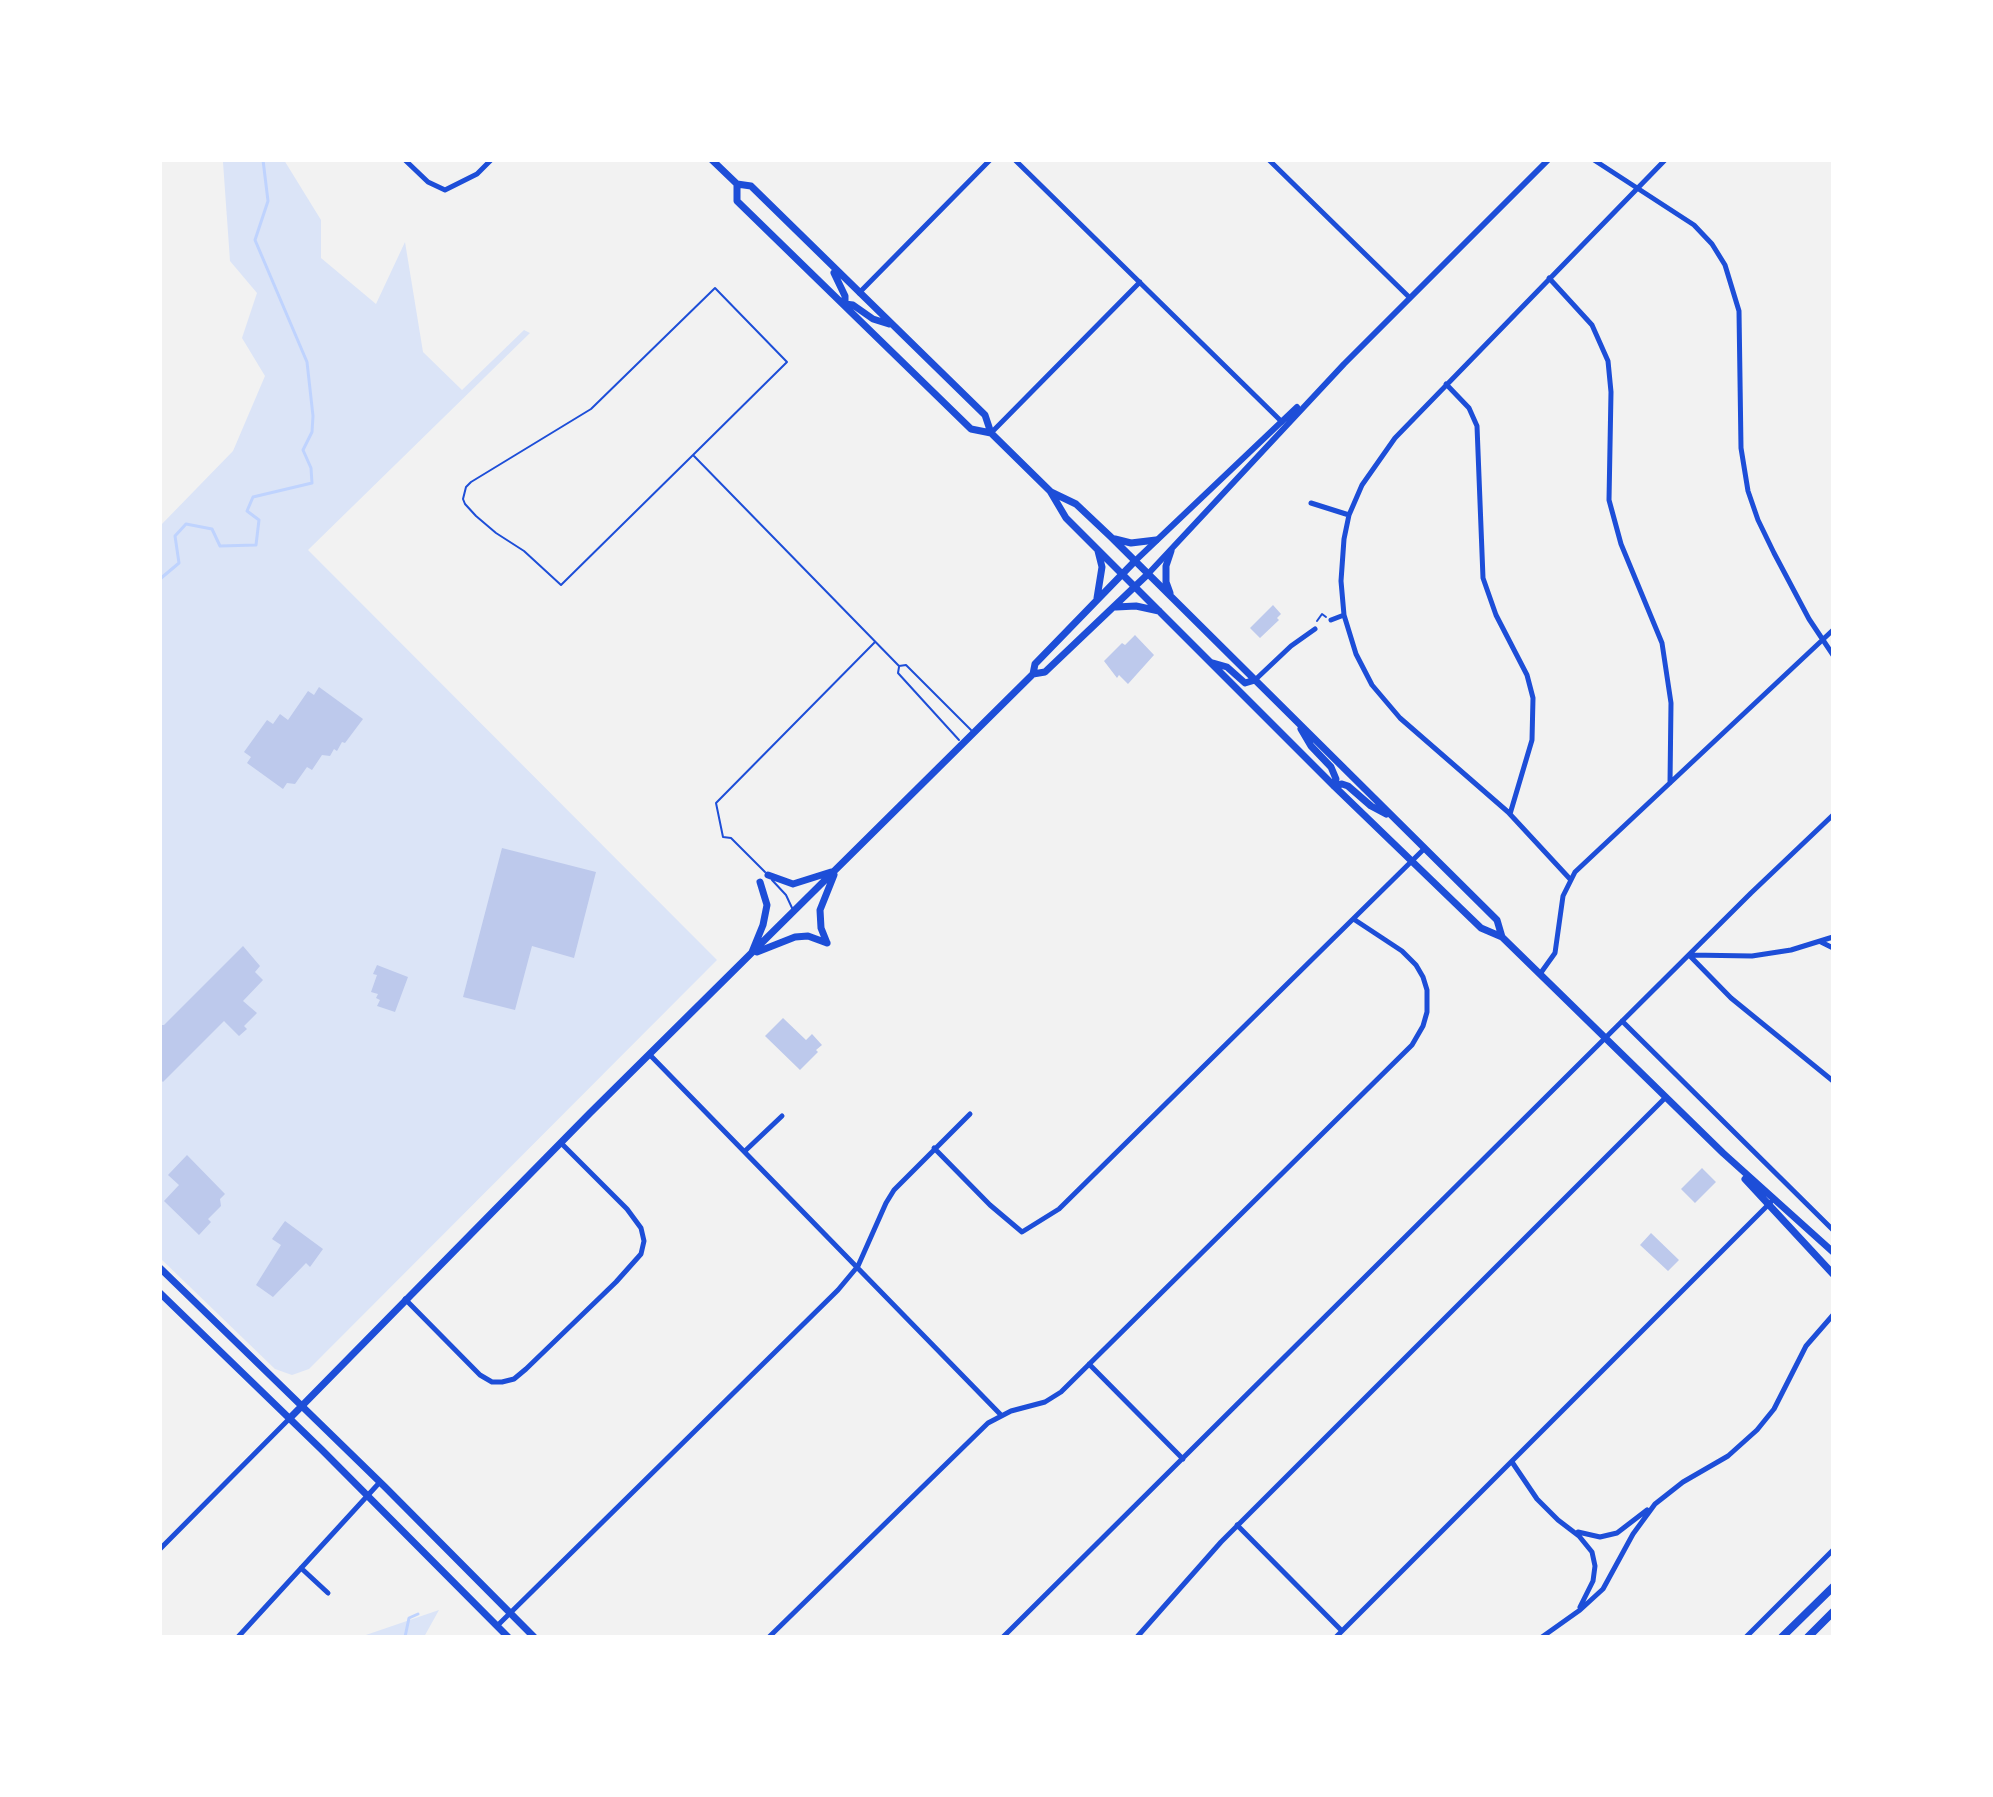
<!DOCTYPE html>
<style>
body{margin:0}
#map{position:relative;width:1993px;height:1797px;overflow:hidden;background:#f2f2f2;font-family:Karla,sans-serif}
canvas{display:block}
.frame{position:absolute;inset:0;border:162px solid #fff;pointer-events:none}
</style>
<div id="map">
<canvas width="1993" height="1797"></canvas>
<div class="frame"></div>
</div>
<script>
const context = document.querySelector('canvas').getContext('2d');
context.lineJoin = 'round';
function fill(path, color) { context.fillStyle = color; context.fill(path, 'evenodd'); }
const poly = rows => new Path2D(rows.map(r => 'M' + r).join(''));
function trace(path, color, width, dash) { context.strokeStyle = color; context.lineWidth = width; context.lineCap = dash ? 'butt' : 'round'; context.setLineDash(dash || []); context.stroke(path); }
const green = poly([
 [230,160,284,160,321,220,321,258,376,304,405,242,423,352,462,390,524,330,530,333,308,550,717,960,309,1369,292,1375,275,1369,160,1258,160,526,233,451,265,376,242,338,257,293,230,261,223,162],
 [439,1610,424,1637,360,1637]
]);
const stream = poly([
 [160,579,179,563,175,536,186,524,212,529,220,546,256,545,259,520,247,511,253,497,312,483,311,468,303,450,312,432,313,416,307,362,255,240,268,201,263,160],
 [405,1637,409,1618,418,1614]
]);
const building = poly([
 [1273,605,1281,614,1277,618,1279,620,1260,638,1250,628],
 [1135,635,1154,655,1128,684,1119,675,1117,678,1104,661,1122,643,1125,645],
 [319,687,363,719,345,743,342,742,337,751,334,749,330,756,322,755,312,770,307,767,295,784,287,783,283,789,247,763,251,757,244,752,267,720,273,724,280,714,288,720,308,691,314,695],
 [502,848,596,872,574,958,532,946,515,1010,463,997],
 [243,946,260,966,255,972,263,980,243,1001,257,1013,244,1026,247,1029,239,1036,224,1021,163,1082,160,1079,160,1025,164,1025],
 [377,965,408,977,395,1012,377,1006,380,1000,376,998,378,994,371,992,377,975,373,974],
 [783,1018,806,1040,812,1034,822,1045,816,1050,818,1052,800,1070,765,1036],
 [187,1155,225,1194,220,1199,221,1206,208,1219,211,1222,199,1235,164,1201,179,1185,168,1175],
 [1702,1168,1716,1182,1695,1203,1681,1189],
 [285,1221,323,1249,310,1267,306,1263,273,1297,256,1285,281,1245,272,1239],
 [1651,1233,1679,1260,1668,1271,1640,1245]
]);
const path = poly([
 [1317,621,1322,614,1326,617]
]);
const service = poly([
 [693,455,561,585,524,551,496,533,476,516,465,504,463,499,466,487,471,482,591,409,715,288,787,362,693,455,899,666,906,665,971,730],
 [899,667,898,673,959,740],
 [765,872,731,838,723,837,716,803,875,642],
 [772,880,786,895,793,910]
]);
const minor = poly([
 [405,160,428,182,445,190,477,174,491,160],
 [1015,160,1282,422],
 [1269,160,1410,298],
 [1594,160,1694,225,1712,244,1725,265,1739,311,1741,448,1748,491,1758,520,1774,553,1809,619,1833,655],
 [1549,278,1592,325,1608,361,1611,392,1609,500,1621,544,1662,643,1671,703,1670,783],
 [859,293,990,160],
 [1446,384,1469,408,1477,426,1483,578,1496,615,1527,675,1533,698,1532,740,1510,814],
 [991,433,1140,282],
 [1311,503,1349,515],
 [1331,620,1344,615],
 [1255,680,1291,646,1315,629],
 [1570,879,1508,812,1400,718,1372,685,1356,654,1344,615,1341,581,1344,539,1349,515,1362,485,1395,438,1665,160],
 [1821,942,1833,948],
 [1689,955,1731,998,1833,1081],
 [1690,955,1752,956,1791,950,1833,937],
 [1540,974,1555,953,1563,896,1575,872,1833,630],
 [1622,1021,1833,1230],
 [650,1055,1001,1415],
 [934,1148,990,1205,1022,1232,1059,1209,1425,848],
 [745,1151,782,1116],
 [405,1299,480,1375,492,1382,502,1382,514,1379,526,1369,616,1282,641,1254,644,1241,641,1228,627,1209,561,1143],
 [1089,1364,1183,1459],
 [1512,1462,1537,1499,1558,1520,1579,1536,1592,1552,1595,1566,1593,1581,1580,1607],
 [1237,1525,1342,1631],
 [1578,1532,1600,1537,1617,1533,1647,1510],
 [160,1549,290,1418],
 [301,1568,328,1593],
 [497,1626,838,1290,858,1266,886,1203,894,1190,970,1114],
 [238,1637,380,1482],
 [769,1637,988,1423,1011,1411,1045,1402,1061,1392,1412,1045,1423,1026,1427,1012,1427,990,1423,977,1416,965,1402,951,1355,920],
 [1003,1637,1751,893,1833,815],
 [1137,1637,1221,1542,1666,1097],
 [1336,1637,1771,1202],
 [1542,1637,1580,1610,1603,1589,1633,1534,1655,1504,1683,1482,1728,1456,1757,1430,1774,1409,1806,1346,1833,1315],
 [1746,1637,1833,1550]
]);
const tertiary = poly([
 [1135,561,1297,407],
 [1148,574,1344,364,1548,160]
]);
const secondary = poly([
 [712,160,737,184,751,186,985,415,991,433,1050,491,1066,518,1334,786,1481,928,1502,937,1723,1153,1833,1252],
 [737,184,737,201,971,429,991,433],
 [834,273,845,296,845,304,853,305,873,319,889,324],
 [1051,492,1076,504,1112,538,1497,920,1502,937],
 [1115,539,1131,543,1156,540],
 [1170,593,1166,582,1166,566,1171,551],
 [1097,598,1102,567,1098,551],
 [1116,607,1136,606,1159,611],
 [1213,663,1227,667,1245,683,1255,680],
 [1033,674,1045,672,1148,574],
 [1301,729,1311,746,1331,767,1336,779,1334,786,1342,784,1348,786,1371,806,1386,814],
 [768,875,793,884,831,872],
 [827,943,821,928,820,910,834,875],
 [752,952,763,925,767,905,760,882],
 [757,952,795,937,808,936,827,943],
 [1745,1179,1833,1274],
 [160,1268,385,1487,534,1637],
 [160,1293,322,1450,508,1637],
 [290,1418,590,1113,1033,674,1035,664,1135,561]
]);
const trunk = poly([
 [1782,1637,1833,1587],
 [1808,1637,1833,1612]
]);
fill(green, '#dbe4f7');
trace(stream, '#bfd3fe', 3);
fill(building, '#bdc9ec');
trace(path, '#1d4ed8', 2);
trace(service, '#1d4ed8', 2);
trace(minor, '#1d4ed8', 5);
trace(tertiary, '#1d4ed8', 6);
trace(secondary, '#1d4ed8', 7);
trace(trunk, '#1d4ed8', 8);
</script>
